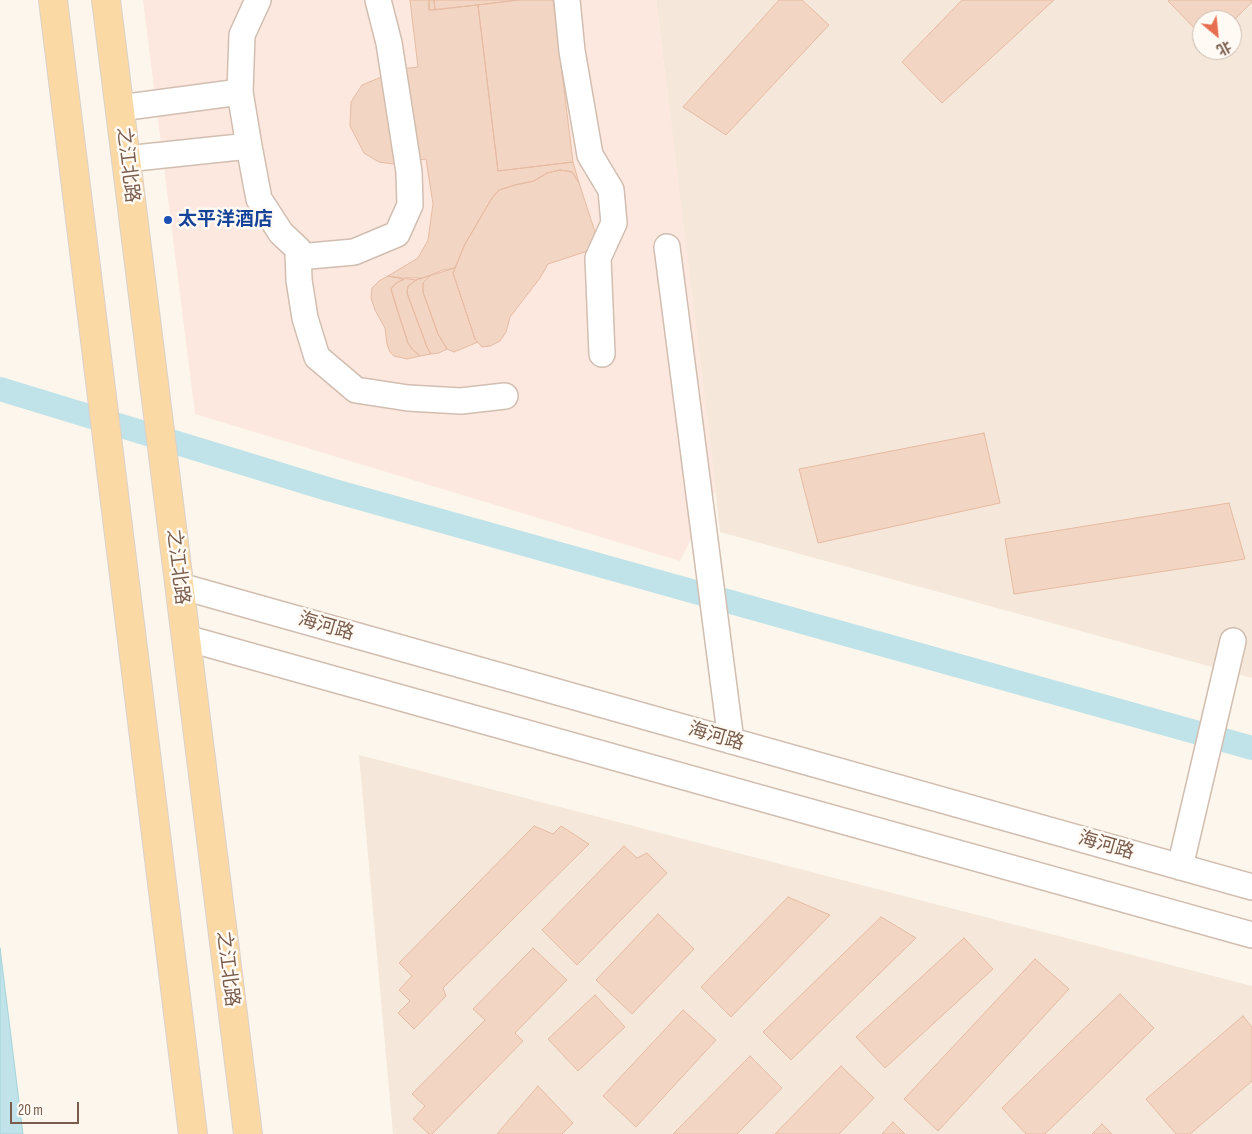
<!DOCTYPE html>
<meta charset="utf-8">
<style>
body{margin:0}
#map{position:relative;width:1252px;height:1134px;overflow:hidden;background:#fdf6ec;font-family:"Sofia Sans Condensed","Noto Sans SC",sans-serif}
canvas{display:block}
.north{position:absolute;left:1192px;top:10px;width:50px;height:50px;box-sizing:border-box;background:#fffaf3;border:1px solid #cabbb1;border-radius:50%;rotate:152deg;font-size:14px;font-weight:700;line-height:20px;text-align:center;color:#7a5c4d}
.north::after{content:'';display:block;margin:auto;width:18px;height:22px;background:#e76f51;clip-path:polygon(50% 0,100% 100%,50% 72%,0 100%)}
.scale{position:absolute;left:10px;top:1102px;width:69px;height:22px;box-sizing:border-box;border:2px solid #7a5c4d;border-top:0;padding-left:6px;font-size:15px;line-height:18px;white-space:nowrap;color:#7a5c4d;-webkit-text-stroke:4px #fffaf3;paint-order:stroke}
</style>
<div id="map">
<canvas width="1252" height="1134"></canvas>
<div class="north">北</div>
<div class="scale">20 m</div>
</div>
<script>
const context = document.querySelector('canvas').getContext('2d');
context.lineJoin = 'round';
function fill(path, color) { context.fillStyle = color; context.fill(path, 'evenodd'); }
const poly = rows => new Path2D(rows.map(r => 'M' + r).join(''));
function trace(path, color, width, dash) { context.strokeStyle = color; context.lineWidth = width; context.lineCap = dash ? 'butt' : 'round'; context.setLineDash(dash || []); context.stroke(path); }
function drawText(font, color, halo, rows, align = 'center') {
  context.font = font + ' "Sofia Sans Condensed","Noto Sans SC",sans-serif'; context.lineWidth = 5; context.setLineDash([]); context.textBaseline = 'middle'; context.strokeStyle = halo; context.fillStyle = color; for (const [text, x, y, turn = 0] of rows) {
    context.save(); context.translate(x, y); context.rotate((+turn || 0) * Math.PI / 180); context.textAlign = isNaN(turn) ? turn : align; if (halo) context.strokeText(text, 0, 0); context.fillText(text, 0, 0); context.restore();
  }
}
const residential = poly([
 [656,0,1252,0,1252,678,720,532],
 [1202,20,1232,20,1232,50,1202,50],
 [359,755,1252,986,1252,1134,393,1134]
]);
const commercial = poly([
 [143,0,656,0,716,489,680,561,195,414]
]);
const water = poly([
 [0,948,23,1134,0,1134,0,948]
]);
const canal = poly([
 [0,389,331,490,1252,748]
]);
const building = poly([
 [410,0,429,0,429,10,478,5,498,171,573,162,579,183,572,172,560,170,547,173,534,181,515,185,499,190,492,198,465,244,455,268,416,280,388,276,418,258,428,240,433,204,426,159,393,164,379,162,364,153,350,126,351,102,362,85,401,69,418,67,410,0],
 [429,0,434,0,435,10,429,10,429,0],
 [434,0,518,0,435,10,434,0],
 [518,0,553,0,573,162,498,171,478,5,518,0],
 [779,0,802,0,829,25,726,135,683,107,779,0],
 [962,0,1054,0,942,103,902,62,962,0],
 [1170,0,1252,0,1252,2,1232,22,1232,20,1202,20,1202,36,1168,1,1170,0],
 [560,170,572,172,579,183,600,247,548,264,540,278,510,317,506,332,500,341,490,346,482,347,475,339,453,273,465,244,492,198,499,190,515,185,534,181,547,173,560,170],
 [455,268,453,273,475,339,478,342,454,352,447,349,438,334,423,292,423,283,431,275,443,270,455,268],
 [431,275,423,283,423,292,438,334,447,349,439,353,431,354,427,347,407,293,408,286,416,280,431,275],
 [388,276,403,279,395,284,391,289,408,343,413,350,420,356,407,359,394,356,390,352,387,344,385,328,375,310,371,298,372,288,379,281,388,276],
 [406,278,422,278,416,280,408,286,407,293,427,347,431,354,420,356,413,350,408,343,394,300,391,289,395,284,406,278],
 [984,433,1000,503,818,543,799,469,984,433],
 [1229,503,1245,559,1014,594,1005,539,1229,503],
 [534,826,553,834,561,826,589,844,443,988,446,996,414,1029,398,1013,410,1001,399,990,412,976,399,963,534,826],
 [624,846,637,858,647,853,667,873,577,965,542,930,624,846],
 [788,897,830,915,731,1017,701,987,788,897],
 [658,914,694,949,632,1014,596,980,658,914],
 [881,917,916,938,791,1060,763,1032,881,917],
 [964,938,993,969,885,1068,856,1037,964,938],
 [533,948,567,980,515,1033,523,1041,432,1134,429,1134,413,1119,425,1106,412,1094,485,1020,473,1009,533,948],
 [1035,959,1069,989,938,1131,904,1099,1035,959],
 [1120,994,1154,1028,1045,1134,1026,1134,1002,1108,1120,994],
 [595,995,625,1027,578,1071,548,1039,595,995],
 [683,1010,716,1040,636,1127,603,1096,683,1010],
 [1243,1016,1252,1027,1252,1081,1190,1134,1176,1134,1146,1099,1243,1016],
 [750,1056,782,1088,737,1134,673,1134,750,1056],
 [841,1066,874,1098,839,1134,775,1134,841,1066],
 [538,1086,573,1123,562,1134,497,1134,538,1086],
 [893,1122,905,1134,882,1134,893,1122],
 [1102,1124,1112,1134,1092,1134,1102,1124]
]);
const minor = poly([
 [567,0,572,51,590,155,611,190,614,223,598,258,602,354],
 [120,108,240,92],
 [249,146,240,92,242,35,258,0],
 [126,159,249,146,259,199,281,233,298,249,299,280,305,318,317,357,356,390,408,398,461,401,505,396],
 [667,247,731,741],
 [298,257,354,252,397,234,410,205,409,172,389,43,378,0],
 [180,586,1252,887],
 [186,638,1252,935],
 [1180,867,1233,641]
]);
const major = poly([
 [53,0,193,1134],
 [106,0,248,1134]
]);
const markers = [
 [168,220,5,"#1a4fb4"]
];
const streetNames = [
 ["之江北路",127,165,83],
 ["之江北路",177,567,83],
 ["海河路",326,627,16],
 ["海河路",716,737,16],
 ["海河路",1106,846,16],
 ["之江北路",227,969,83]
];
const transitNames = [
 ["太平洋酒店",178,220]
];
fill(residential, '#f5e8da');
fill(commercial, '#fde8e0');
fill(water, '#bfe3e8');
trace(water, '#a5d3da', 1);
trace(canal, '#bfe3e8', 24);
fill(building, '#f3d5c3');
trace(building, '#e6bba3', 1);
trace(minor, '#d1beb0', 28);
trace(major, '#dad1cd', 30);
trace(minor, '#fff', 25);
trace(major, '#fbd9a5', 28);
for (const [x, y, r, color] of markers) { const dot = new Path2D(); dot.arc(x, y, r, 0, 2 * Math.PI); context.fillStyle = color; context.fill(dot); trace(dot, '#fffaf3', 2); }
drawText('19px', '#7a5c4d', '#fffaf3', streetNames);
drawText('bold 19px', '#164399', '#fffaf3', transitNames, 'left');
</script>
